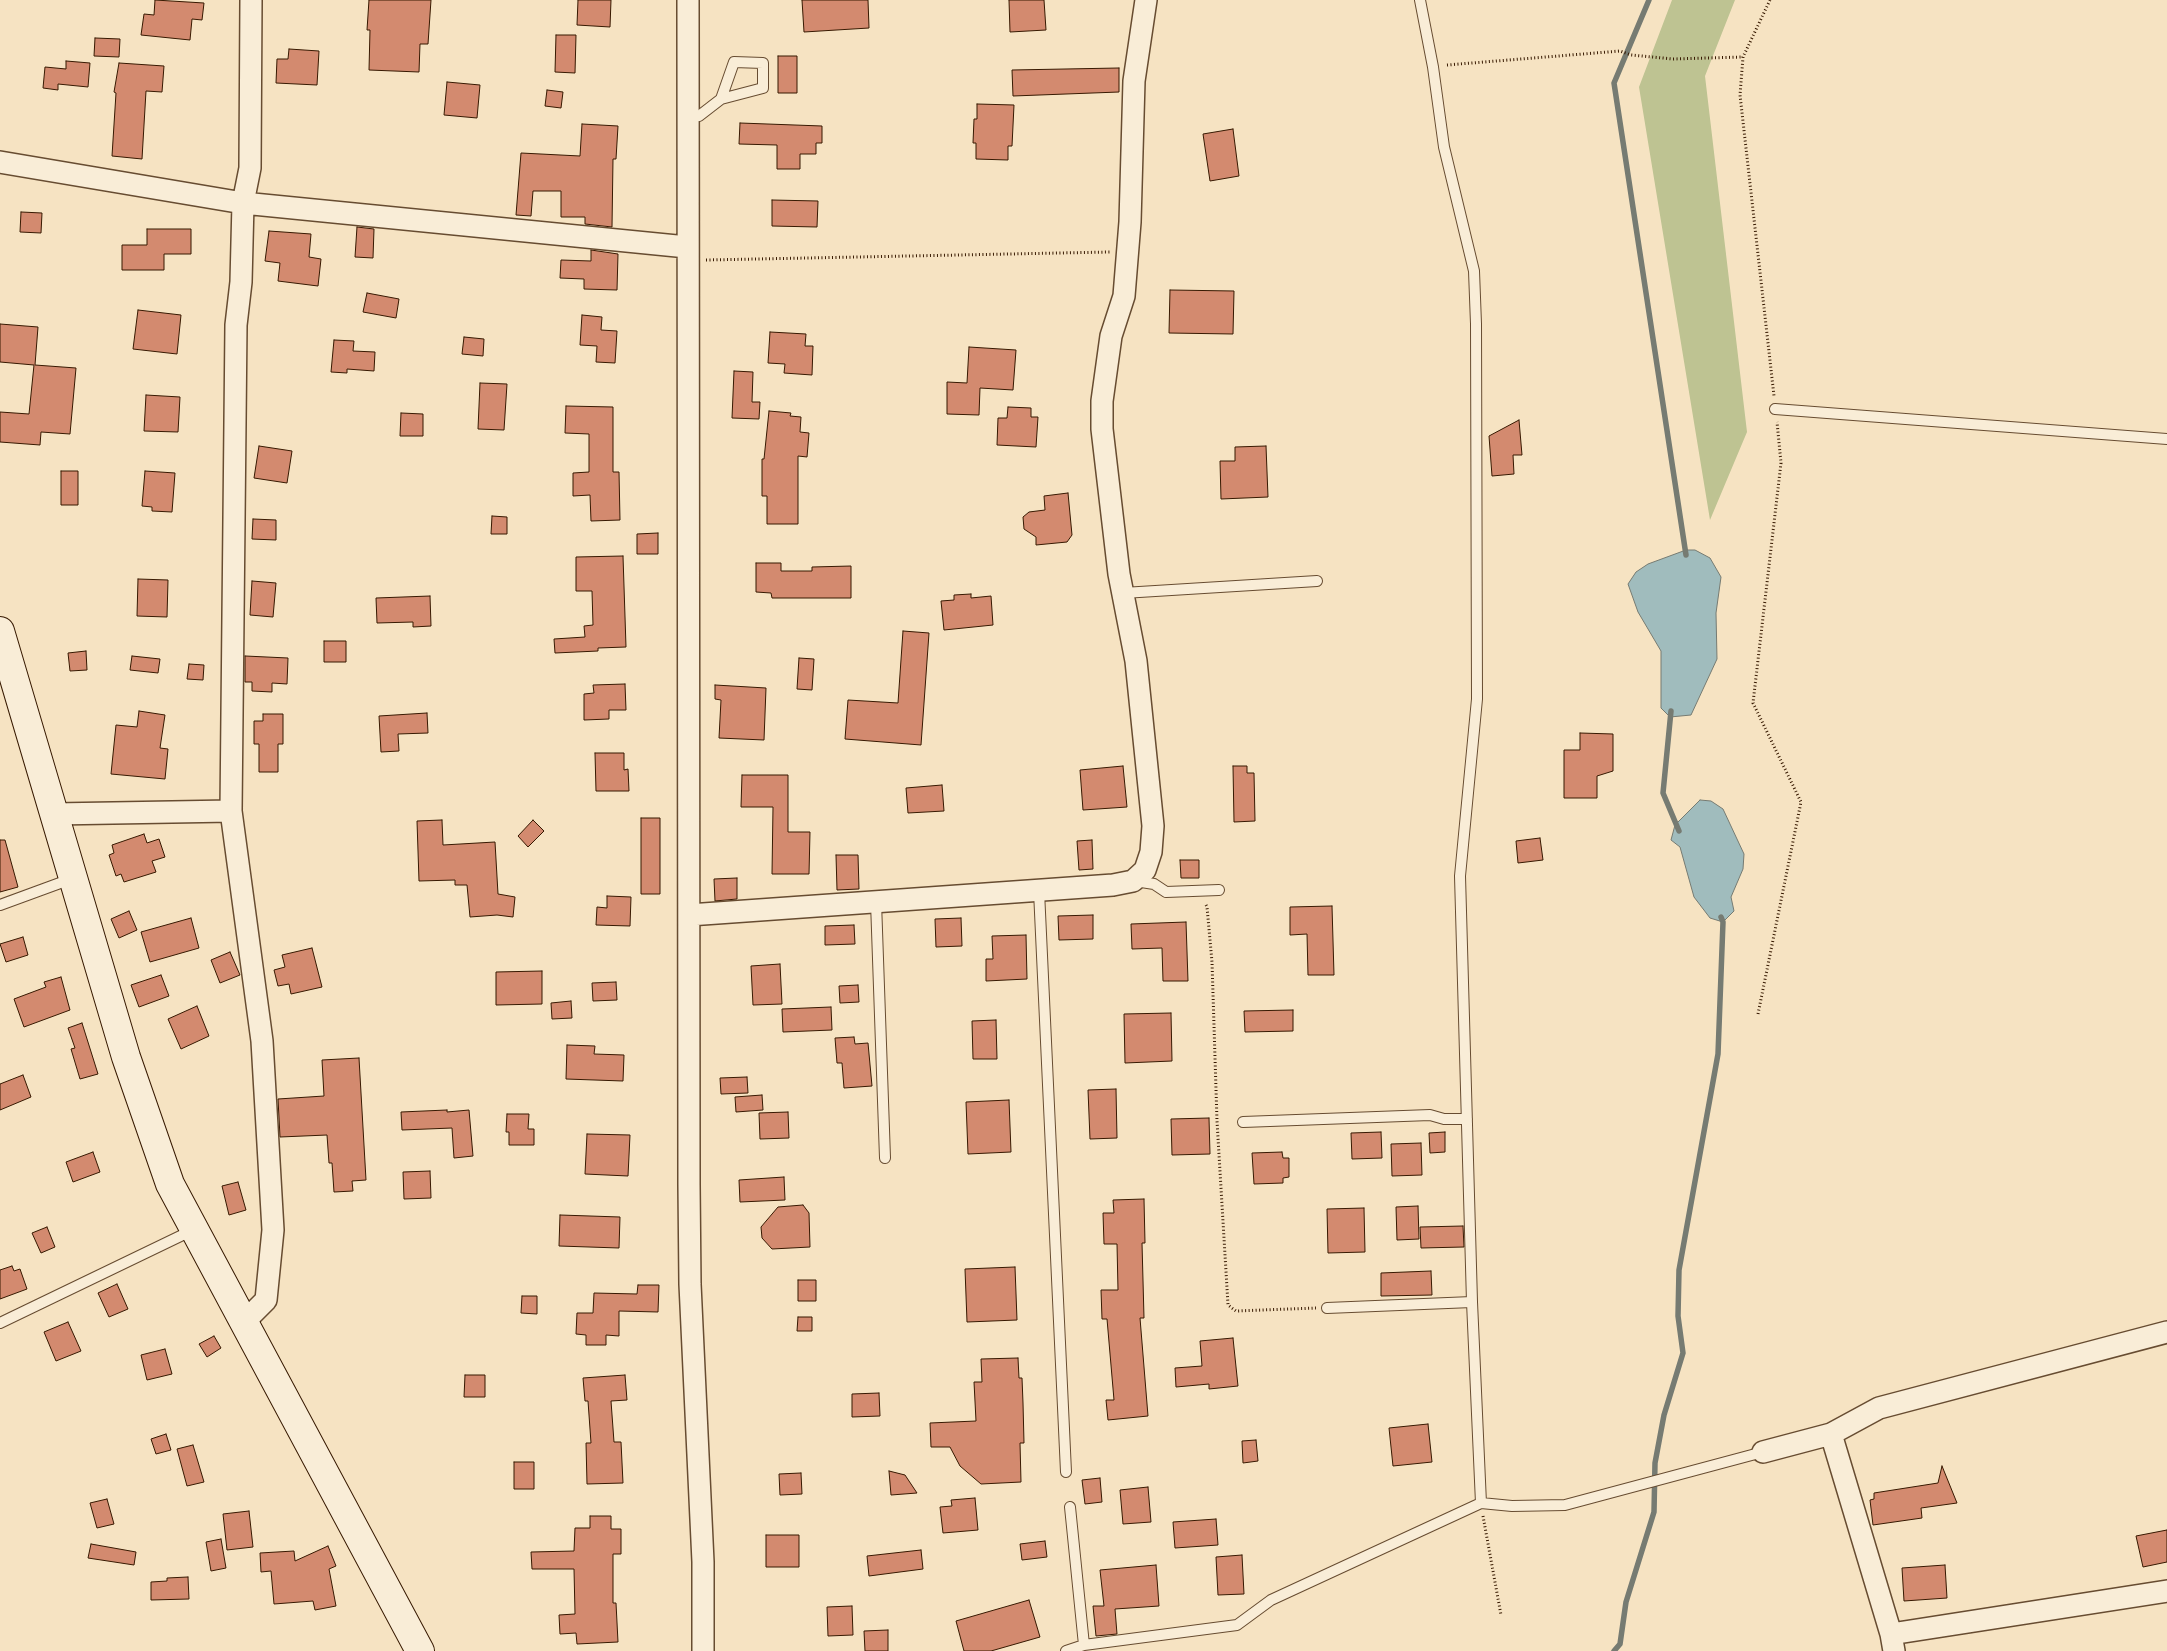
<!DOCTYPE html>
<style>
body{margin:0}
canvas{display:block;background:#f6e3c2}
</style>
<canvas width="2167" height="1651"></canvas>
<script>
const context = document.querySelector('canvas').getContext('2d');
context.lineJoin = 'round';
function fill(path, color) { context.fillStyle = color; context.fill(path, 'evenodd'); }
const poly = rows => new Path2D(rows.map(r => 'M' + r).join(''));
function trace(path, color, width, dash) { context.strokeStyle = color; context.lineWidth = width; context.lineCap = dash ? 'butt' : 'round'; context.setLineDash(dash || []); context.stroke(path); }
const green = poly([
 [1672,0,1735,0,1705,76,1747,432,1710,520,1639,87]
]);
const water = poly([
 [1686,550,1695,550,1710,558,1721,577,1716,613,1717,659,1691,715,1670,717,1661,708,1661,651,1638,612,1628,584,1636,572,1648,564,1686,550],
 [1700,800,1711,801,1723,809,1744,854,1743,869,1731,897,1734,911,1723,922,1710,918,1694,897,1680,847,1671,840,1675,825,1700,800]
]);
const stream = poly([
 [1649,0,1614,83,1686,555],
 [1671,711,1663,793,1679,831],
 [1614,1651,1620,1644,1626,1602,1654,1512,1655,1463,1664,1415,1683,1353,1678,1316,1679,1270,1718,1054,1723,922,1721,917]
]);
const building = poly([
 [155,0,204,3,202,20,192,19,190,40,141,35,144,14,154,15,155,0],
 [369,0,431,0,428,44,420,44,419,72,369,70,370,30,367,30,369,0],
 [578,0,611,0,610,27,577,25,578,0],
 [802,0,868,0,869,28,804,32,802,0],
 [1009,0,1044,0,1046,30,1010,32,1009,0],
 [556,35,576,35,575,73,555,72,556,35],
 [95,38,120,39,119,57,94,56,95,38],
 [289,49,319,51,317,85,276,83,277,59,288,59,289,49],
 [778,56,797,56,797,93,778,93,778,56],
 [66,61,90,63,88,87,58,84,58,90,43,88,45,67,66,69,66,61],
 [119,63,164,66,162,92,146,91,142,159,112,156,116,93,114,92,119,63],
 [1119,68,1119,92,1013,96,1012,70,1119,68],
 [447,82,480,85,477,118,444,115,447,82],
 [547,90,563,92,561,108,545,106,547,90],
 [977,104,1014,105,1012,146,1008,146,1008,160,976,159,976,143,973,143,974,119,977,119,977,104],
 [740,123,822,126,822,143,816,143,816,154,800,154,800,169,777,169,777,145,739,144,740,123],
 [582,124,618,126,616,159,613,159,612,227,585,224,585,217,561,217,561,191,533,191,531,216,516,215,521,153,580,156,582,124],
 [1233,129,1239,176,1210,181,1203,134,1233,129],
 [772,200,818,201,817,227,772,226,772,200],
 [21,212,42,213,41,233,20,232,21,212],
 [357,227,374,229,373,258,355,257,357,227],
 [147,229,191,229,191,254,164,254,164,270,122,270,122,245,147,245,147,229],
 [269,231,311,234,309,257,321,259,318,286,278,281,280,263,265,261,269,231],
 [591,250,618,254,617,290,584,289,584,279,560,278,561,260,591,261,591,250],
 [1170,290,1234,291,1233,334,1169,333,1170,290],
 [367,293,399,299,396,318,363,312,367,293],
 [138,310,181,315,177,354,133,349,138,310],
 [582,315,602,317,601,330,617,331,615,363,596,362,597,346,580,345,582,315],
 [0,324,38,327,35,365,76,368,70,434,41,432,40,445,0,442,0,412,29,414,34,365,0,362,0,324],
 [770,332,806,334,805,346,813,346,812,375,784,373,785,364,768,363,770,332],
 [464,337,484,339,483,356,462,354,464,337],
 [334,340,354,341,353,351,375,352,374,371,347,369,347,373,331,372,334,340],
 [969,347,1016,350,1013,390,980,388,979,415,947,414,947,382,967,383,969,347],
 [734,371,753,372,752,402,760,402,759,419,732,418,734,371],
 [480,383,507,384,504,430,478,429,480,383],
 [146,395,180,397,178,432,144,431,146,395],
 [566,406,613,407,613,472,619,472,620,520,591,521,590,495,573,496,573,473,589,472,589,434,565,433,566,406],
 [1008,407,1031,408,1031,417,1038,417,1036,447,997,445,998,418,1007,418,1008,407],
 [769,411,791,413,790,416,801,417,800,432,809,433,807,457,798,456,798,524,767,524,767,496,762,496,762,459,764,459,769,411],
 [401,413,423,414,423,436,400,436,401,413],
 [1519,420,1522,455,1513,455,1514,474,1492,476,1489,436,1519,420],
 [259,446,292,451,287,483,254,478,259,446],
 [1266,446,1268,497,1221,499,1220,461,1235,461,1235,447,1266,446],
 [61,471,78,471,78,505,61,505,61,471],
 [145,471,175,473,172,512,152,511,152,507,142,506,145,471],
 [1068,493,1072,535,1067,542,1036,545,1036,537,1024,529,1023,517,1029,512,1045,510,1044,496,1068,493],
 [492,516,507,517,507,534,491,534,492,516],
 [253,519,276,520,276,540,252,539,253,519],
 [658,533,658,554,637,554,637,534,658,533],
 [623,556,626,647,598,648,598,651,555,653,554,639,585,637,584,626,593,625,592,591,576,591,576,557,623,556],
 [756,563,781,563,781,571,812,571,812,567,851,566,851,598,772,598,771,593,756,592,756,563],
 [138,579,168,580,167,617,137,616,138,579],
 [252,581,276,583,273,617,250,615,252,581],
 [971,594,971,598,991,596,993,625,944,630,941,601,954,600,954,595,971,594],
 [430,596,431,626,413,627,413,622,377,623,376,598,430,596],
 [903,631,929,633,921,745,845,739,848,700,898,703,903,631],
 [324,641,346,641,346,662,324,662,324,641],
 [86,651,87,670,70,671,68,653,86,651],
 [132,656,160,659,158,673,130,670,132,656],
 [245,656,288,658,287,684,272,683,272,692,252,691,252,682,245,682,245,656],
 [799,658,814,659,812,690,797,689,799,658],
 [189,664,204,665,203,680,187,679,189,664],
 [625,684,626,710,609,710,609,719,584,720,584,694,594,693,593,685,625,684],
 [715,685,766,688,764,740,719,738,721,700,715,699,715,685],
 [139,711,165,715,160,748,168,749,165,779,111,774,116,725,137,727,139,711],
 [427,713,428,733,398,734,399,751,381,752,379,716,427,713],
 [263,714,283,714,283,744,278,744,278,772,259,772,259,744,254,744,254,721,263,721,263,714],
 [1580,733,1613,734,1613,771,1597,776,1597,798,1564,798,1564,750,1580,750,1580,733],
 [595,753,624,753,624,770,628,769,629,791,596,791,595,753],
 [1123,766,1127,807,1083,810,1080,770,1123,766],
 [1233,766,1247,766,1247,773,1254,773,1255,821,1234,822,1233,766],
 [742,775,788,775,788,832,810,832,809,874,772,874,773,807,741,807,742,775],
 [942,785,944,811,908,813,906,788,942,785],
 [641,818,660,818,660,894,641,894,641,818],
 [442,820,443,845,495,842,498,894,515,897,513,917,497,915,470,917,467,885,455,885,455,880,419,881,417,821,442,820],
 [533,820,544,831,528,847,518,836,533,820],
 [144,834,147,843,159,839,165,857,152,861,156,872,124,882,121,874,116,876,109,855,114,853,112,845,144,834],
 [1540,838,1543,860,1518,863,1516,841,1540,838],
 [0,840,5,840,18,887,0,892,0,840],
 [1092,840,1093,869,1079,870,1077,841,1092,840],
 [836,855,858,855,859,889,837,890,836,855],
 [1180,860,1199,860,1199,878,1181,878,1180,860],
 [737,878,737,899,715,901,714,879,737,878],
 [607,896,631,897,630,926,596,925,597,907,607,908,607,896],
 [1332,906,1334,975,1308,975,1307,934,1290,935,1290,907,1332,906],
 [129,911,137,930,119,938,111,919,129,911],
 [1093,915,1093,939,1059,940,1058,916,1093,915],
 [191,918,199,948,150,962,141,932,191,918],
 [961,918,962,946,936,947,935,919,961,918],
 [1186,922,1188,981,1163,981,1162,948,1132,949,1131,924,1186,922],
 [854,925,855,944,825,945,825,926,854,925],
 [1026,935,1027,979,986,981,986,959,993,959,992,936,1026,935],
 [23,937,28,955,6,962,0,944,23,937],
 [312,948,322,987,291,994,289,984,278,986,274,970,285,967,282,955,312,948],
 [230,952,240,975,220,983,211,960,230,952],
 [780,964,782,1004,753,1005,751,966,780,964],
 [542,971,542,1004,496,1005,496,972,542,971],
 [161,975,169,996,139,1007,131,985,161,975],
 [61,977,70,1010,24,1027,14,999,46,987,44,982,61,977],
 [616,982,617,1000,593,1001,592,983,616,982],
 [858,985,859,1002,840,1003,839,986,858,985],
 [571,1001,572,1018,552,1019,551,1003,571,1001],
 [197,1006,209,1036,181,1049,168,1019,197,1006],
 [831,1007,832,1030,783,1032,782,1009,831,1007],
 [1293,1010,1293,1031,1245,1032,1244,1011,1293,1010],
 [1171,1013,1172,1061,1125,1063,1124,1014,1171,1013],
 [996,1020,997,1059,973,1059,972,1021,996,1020],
 [82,1023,98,1074,80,1079,71,1049,75,1048,68,1028,82,1023],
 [854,1037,855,1044,868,1043,872,1086,844,1088,842,1063,837,1063,835,1038,854,1037],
 [567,1045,595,1046,594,1054,624,1055,623,1081,566,1079,567,1045],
 [359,1058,366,1180,352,1181,353,1191,334,1192,332,1163,329,1163,327,1135,280,1137,278,1099,324,1096,322,1060,359,1058],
 [23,1075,31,1097,0,1110,0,1084,23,1075],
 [747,1077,748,1093,721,1094,720,1078,747,1077],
 [1116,1089,1117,1138,1090,1139,1088,1090,1116,1089],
 [762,1095,763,1110,736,1112,735,1097,762,1095],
 [1009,1100,1011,1152,968,1154,966,1102,1009,1100],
 [447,1110,447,1112,469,1110,473,1156,454,1158,452,1128,402,1130,401,1112,447,1110],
 [788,1112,789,1138,760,1139,759,1113,788,1112],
 [507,1114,529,1114,528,1129,534,1129,534,1145,509,1145,509,1132,506,1132,507,1114],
 [1209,1118,1210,1154,1172,1155,1171,1119,1209,1118],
 [1381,1132,1382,1158,1352,1159,1351,1133,1381,1132],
 [1445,1132,1445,1152,1430,1153,1429,1133,1445,1132],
 [587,1134,630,1135,628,1176,585,1174,587,1134],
 [1421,1143,1422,1175,1392,1176,1391,1144,1421,1143],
 [93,1152,100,1172,73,1182,66,1162,93,1152],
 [1282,1152,1283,1158,1289,1158,1289,1177,1283,1178,1283,1183,1254,1184,1252,1153,1282,1152],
 [430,1171,431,1198,404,1199,403,1172,430,1171],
 [784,1177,785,1200,740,1202,739,1180,784,1177],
 [238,1182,246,1210,229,1215,222,1186,238,1182],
 [1144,1199,1145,1243,1142,1243,1144,1318,1140,1318,1148,1416,1108,1420,1106,1400,1114,1400,1107,1319,1102,1319,1101,1290,1118,1290,1117,1244,1104,1244,1103,1213,1114,1213,1113,1200,1144,1199],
 [803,1205,809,1213,810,1247,772,1249,762,1238,761,1227,778,1207,803,1205],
 [1418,1206,1419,1239,1397,1240,1396,1207,1418,1206],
 [1364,1208,1365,1252,1328,1253,1327,1209,1364,1208],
 [560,1215,620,1217,619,1248,559,1246,560,1215],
 [1463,1226,1464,1247,1421,1248,1420,1227,1463,1226],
 [47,1227,55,1247,41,1253,32,1233,47,1227],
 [12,1266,14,1271,20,1269,27,1289,0,1299,0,1270,12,1266],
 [1015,1267,1017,1320,967,1322,965,1269,1015,1267],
 [1431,1271,1432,1295,1381,1296,1381,1273,1431,1271],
 [798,1280,816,1280,816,1301,798,1301,798,1280],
 [117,1284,128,1309,109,1317,98,1293,117,1284],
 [638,1285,659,1285,658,1312,619,1311,619,1336,606,1335,606,1345,586,1345,586,1335,576,1334,577,1313,593,1313,594,1293,637,1294,638,1285],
 [522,1296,537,1296,537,1314,521,1313,522,1296],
 [798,1317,812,1317,812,1331,797,1331,798,1317],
 [68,1322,81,1351,56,1361,44,1332,68,1322],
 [214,1336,221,1348,207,1357,199,1344,214,1336],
 [1233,1338,1238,1386,1209,1389,1209,1384,1176,1387,1175,1368,1202,1366,1200,1341,1233,1338],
 [165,1349,172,1374,147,1380,141,1355,165,1349],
 [1018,1358,1019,1378,1022,1378,1023,1403,1024,1443,1020,1443,1021,1482,981,1484,960,1466,950,1447,931,1447,930,1423,976,1421,974,1382,982,1382,981,1359,1018,1358],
 [465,1375,485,1375,485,1397,464,1397,465,1375],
 [625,1375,627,1400,611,1401,614,1442,621,1442,623,1483,587,1484,586,1443,591,1443,588,1401,585,1401,583,1378,625,1375],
 [879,1393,880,1416,852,1417,852,1394,879,1393],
 [1428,1424,1432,1462,1393,1466,1389,1428,1428,1424],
 [166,1434,171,1450,156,1454,151,1439,166,1434],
 [1256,1440,1258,1461,1243,1463,1242,1441,1256,1440],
 [193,1445,204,1482,187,1486,177,1449,193,1445],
 [514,1462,534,1462,534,1489,514,1489,514,1462],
 [1942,1466,1957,1503,1921,1508,1922,1518,1873,1525,1870,1500,1874,1499,1874,1493,1938,1483,1942,1466],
 [889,1471,905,1475,917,1493,891,1495,889,1471],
 [801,1473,802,1494,780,1495,779,1474,801,1473],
 [1100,1478,1102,1502,1085,1504,1082,1480,1100,1478],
 [1148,1487,1151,1522,1123,1524,1120,1490,1148,1487],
 [975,1498,978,1530,943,1533,940,1507,952,1506,951,1500,975,1498],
 [107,1499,114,1524,97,1528,90,1503,107,1499],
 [249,1511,253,1547,227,1550,223,1514,249,1511],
 [590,1516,611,1516,611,1529,621,1529,621,1554,613,1554,613,1603,616,1603,618,1642,577,1644,576,1633,560,1634,559,1615,575,1614,574,1569,532,1569,531,1552,574,1551,575,1528,590,1528,590,1516],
 [1216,1519,1218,1545,1175,1548,1173,1522,1216,1519],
 [2167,1530,2167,1562,2143,1567,2136,1536,2167,1530],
 [766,1535,799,1535,799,1567,766,1567,766,1535],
 [221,1539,226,1568,211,1571,206,1542,221,1539],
 [1045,1541,1047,1557,1022,1560,1020,1544,1045,1541],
 [91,1544,136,1552,134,1565,88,1558,91,1544],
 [328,1546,336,1566,329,1569,336,1606,315,1610,313,1601,274,1604,271,1571,261,1572,260,1553,294,1551,295,1561,328,1546],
 [921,1550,923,1569,869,1576,867,1556,921,1550],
 [1242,1555,1244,1594,1218,1595,1216,1557,1242,1555],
 [1156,1565,1159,1606,1115,1609,1117,1634,1096,1636,1093,1606,1104,1606,1100,1570,1156,1565],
 [1945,1565,1947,1598,1904,1601,1902,1568,1945,1565],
 [188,1577,189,1599,151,1600,151,1582,167,1581,167,1578,188,1577],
 [1029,1600,1040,1637,991,1651,964,1651,956,1621,1029,1600],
 [852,1606,853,1635,828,1636,827,1607,852,1606],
 [888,1630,888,1651,865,1651,864,1631,888,1630]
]);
const path = poly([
 [1770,0,1743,57,1740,95,1774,396],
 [1447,65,1620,51,1631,55,1673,59,1743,57],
 [706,260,1110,252],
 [1206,905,1207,907,1212,962,1217,1121,1228,1305,1236,1311,1316,1308],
 [1758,1014,1801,802,1753,703,1781,463,1777,422],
 [1483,1516,1501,1615]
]);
const lane = poly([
 [1420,0,1433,67,1444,147,1474,271,1476,324,1477,699,1460,876,1472,1302,1481,1503,1512,1506,1565,1505,1763,1452],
 [688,117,699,116,721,99,763,88,763,63,734,62,721,99],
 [1775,409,2167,439],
 [1123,593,1317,581],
 [1135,881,1154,884,1166,892,1219,890],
 [1039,891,1066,1472],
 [876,902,885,1158],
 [0,905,71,879],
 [1243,1122,1430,1115,1444,1119,1467,1119],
 [1327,1308,1472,1302],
 [0,1323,193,1230],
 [1070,1507,1084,1645],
 [1066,1651,1084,1645,1237,1625,1271,1600,1481,1503]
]);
const street = poly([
 [688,0,689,1185,690,1284,703,1562,703,1651],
 [0,162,243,203,687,247],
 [54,814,231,811],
 [689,915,1113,885,1133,881,1145,870,1151,852,1153,826,1136,661,1119,574,1102,429,1102,401,1111,336,1124,296,1130,222,1134,81,1146,0],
 [243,1323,266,1300,273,1230,262,1041,231,811,236,325,241,282,243,203,250,168,251,0],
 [1831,1434,1879,1408,2167,1332],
 [1763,1452,1831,1434,1891,1634,1894,1651],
 [1891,1634,2167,1591]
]);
const secondary = poly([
 [0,631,126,1057,170,1184,420,1651]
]);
fill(green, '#bec392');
fill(water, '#a0bcbd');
trace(water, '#767b72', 1);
trace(stream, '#767b72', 5.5);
fill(building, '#d38a6f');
trace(building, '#371901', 1);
trace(lane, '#674c31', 12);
trace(street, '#674c31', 24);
trace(secondary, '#371901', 30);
trace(path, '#371901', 3, [1, 2.5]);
trace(lane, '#f9edd7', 10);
trace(street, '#f9edd7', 21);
trace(secondary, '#f9edd7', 28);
</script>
